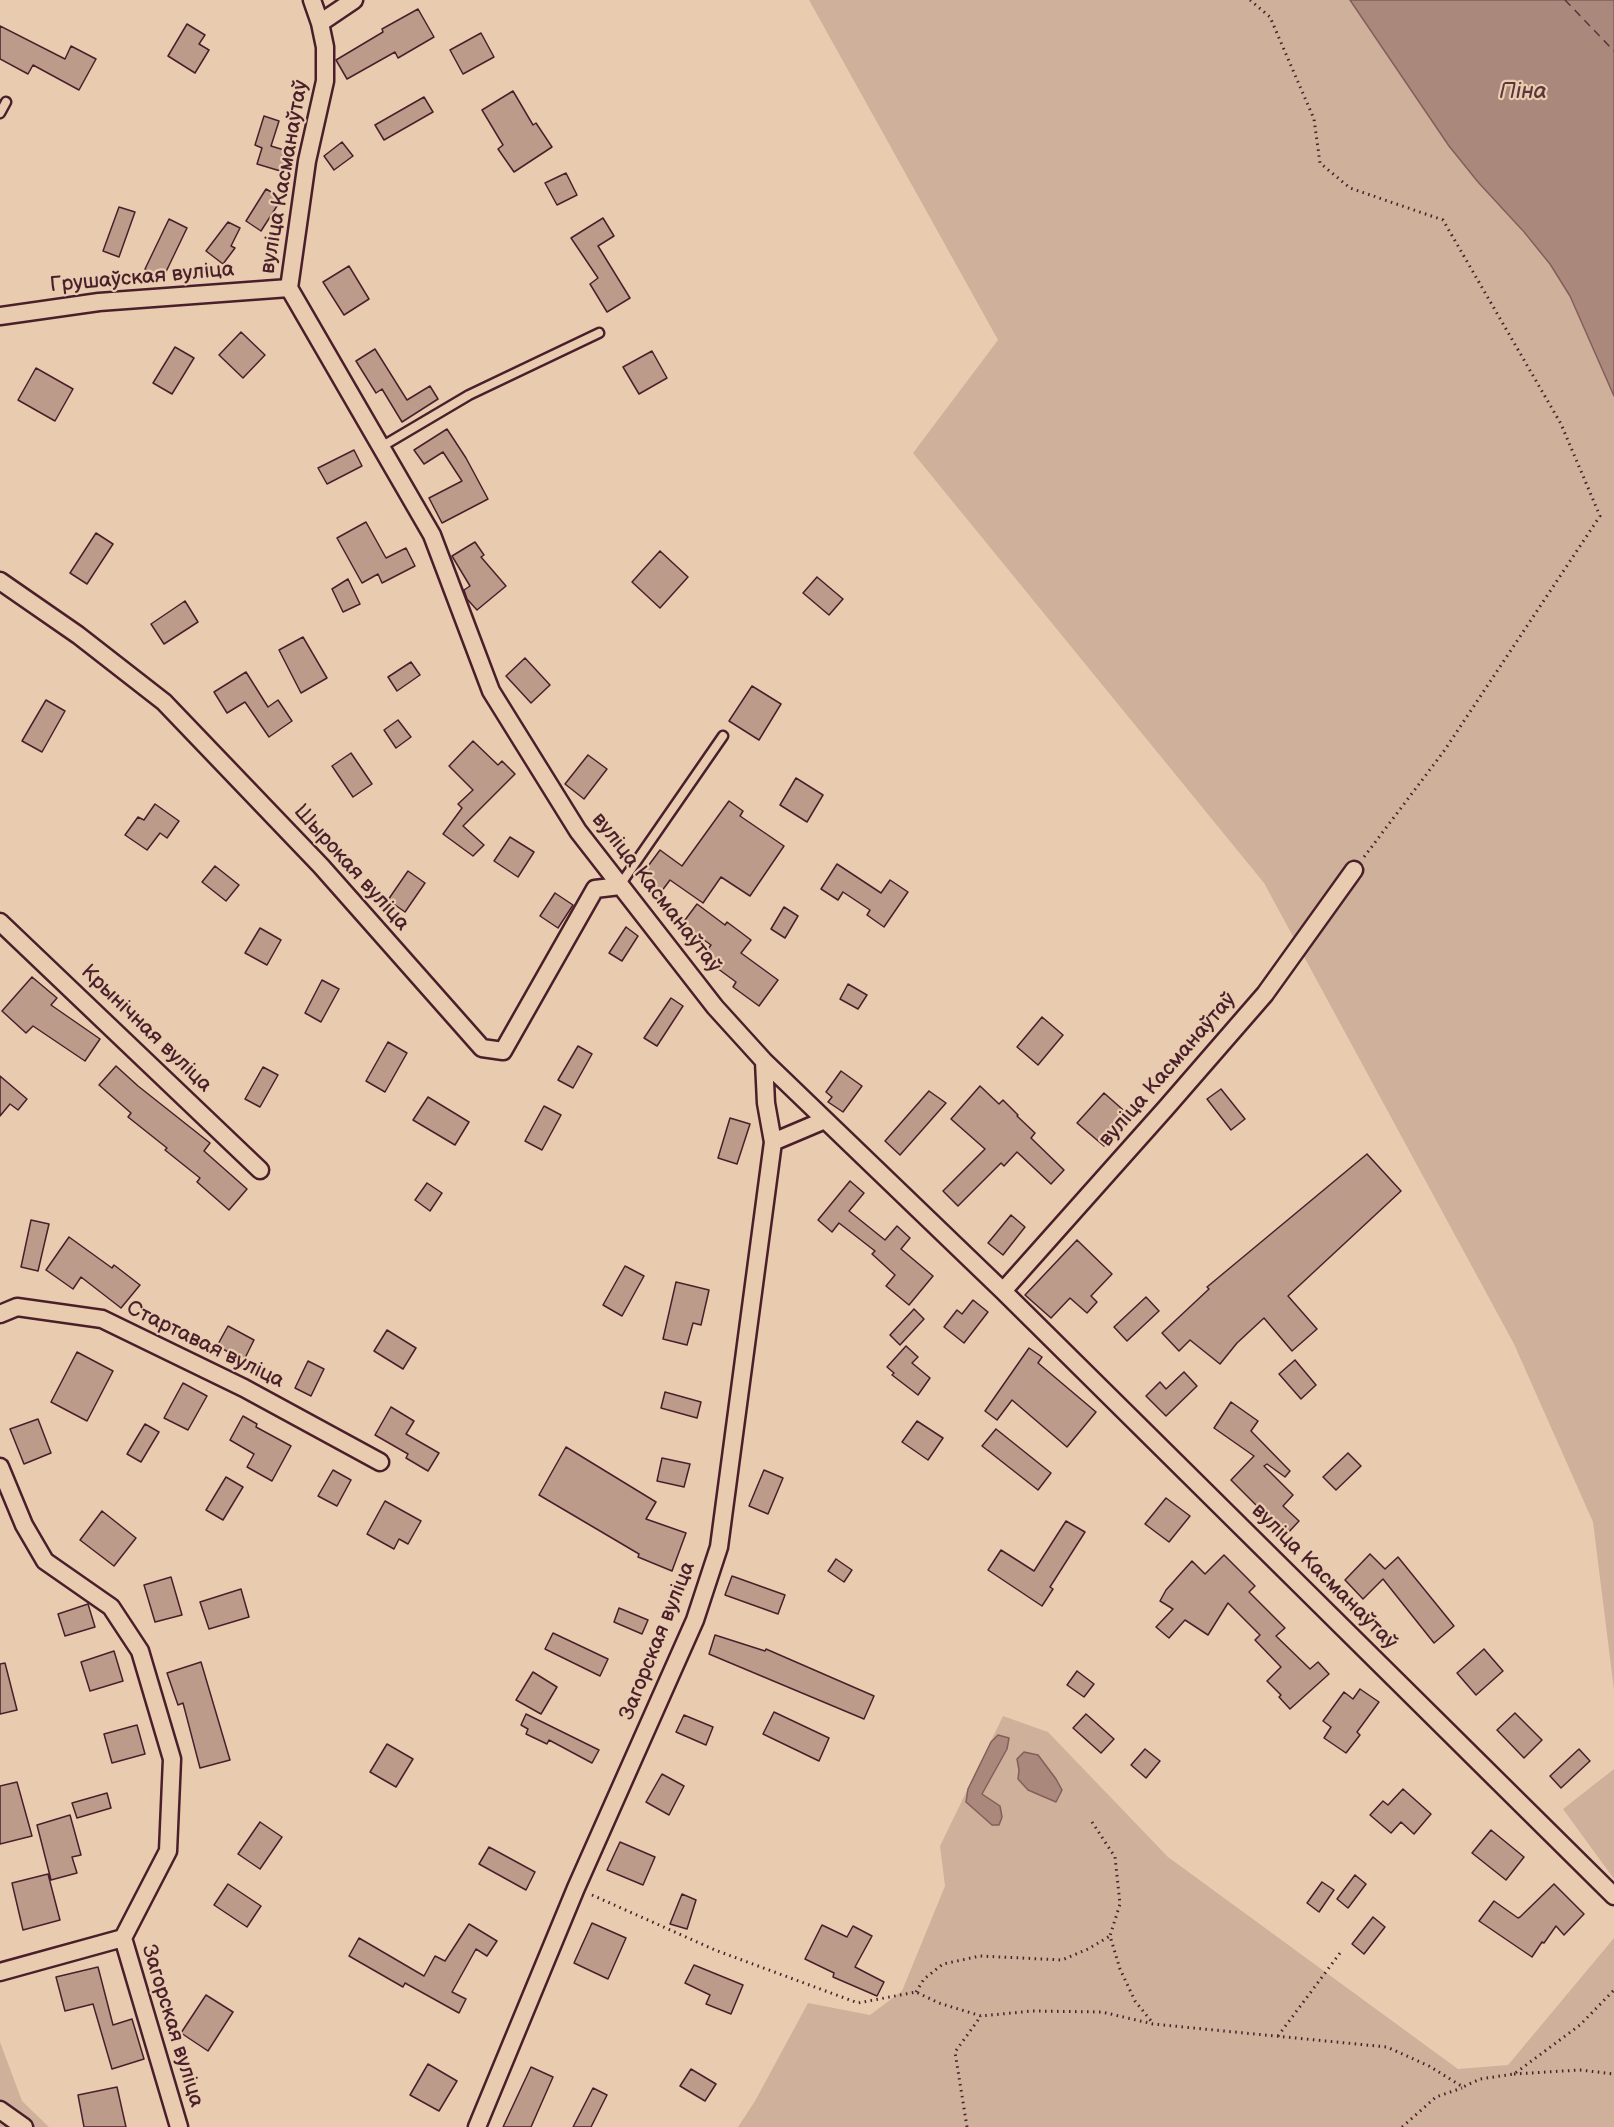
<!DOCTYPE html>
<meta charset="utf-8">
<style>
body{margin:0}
canvas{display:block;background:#e9ccb0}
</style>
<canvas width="1614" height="2127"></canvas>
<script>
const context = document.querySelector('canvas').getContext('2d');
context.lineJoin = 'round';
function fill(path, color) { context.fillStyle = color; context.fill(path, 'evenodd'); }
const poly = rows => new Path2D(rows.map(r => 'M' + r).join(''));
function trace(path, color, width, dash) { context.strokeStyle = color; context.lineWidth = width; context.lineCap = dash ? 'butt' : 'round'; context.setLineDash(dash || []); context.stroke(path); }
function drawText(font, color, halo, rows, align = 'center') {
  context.font = font + ' "Balsamiq Sans",sans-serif'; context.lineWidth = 4.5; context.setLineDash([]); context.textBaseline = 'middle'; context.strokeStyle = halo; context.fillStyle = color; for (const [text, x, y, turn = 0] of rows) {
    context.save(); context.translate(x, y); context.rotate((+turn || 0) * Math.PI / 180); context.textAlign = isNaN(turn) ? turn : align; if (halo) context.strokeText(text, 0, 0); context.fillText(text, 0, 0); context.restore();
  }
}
const green = poly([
 [809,0,1350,0,1449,146,1550,264,1570,296,1614,396,1614,1690,1593,1522,1514,1344,1264,883,913,453,998,340],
 [1003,1716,1048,1732,1168,1857,1458,2069,1508,2065,1614,1938,1614,2127,738,2127,755,2101,808,2003,870,2015,902,1991,945,1886,940,1846],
 [1614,1769,1614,1879,1563,1809],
 [0,2042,22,2101,49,2127,0,2127]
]);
const water = poly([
 [1350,0,1614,0,1614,396,1570,296,1550,264,1524,232,1478,182,1449,146,1350,0],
 [998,1735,1009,1738,1007,1749,982,1794,1000,1806,1002,1817,999,1825,992,1825,966,1802,968,1789,991,1742,998,1735],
 [1024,1752,1038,1755,1056,1779,1062,1790,1056,1802,1028,1790,1018,1779,1019,1770,1017,1759,1024,1752]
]);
const ferry = poly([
 [1565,0,1614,51]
]);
const building = poly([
 [418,9,434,37,398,58,395,52,347,79,336,60,383,32,382,29,418,9],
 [187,24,205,35,199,44,209,50,195,73,168,56,187,24],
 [0,26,65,59,71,46,96,59,79,90,33,65,28,74,0,59,0,26],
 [481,33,494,57,463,74,450,50,481,33],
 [513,91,533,125,536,123,552,147,514,172,498,149,503,145,482,110,513,91],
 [424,97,433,112,384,140,375,125,424,97],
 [264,116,279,121,271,146,294,153,287,173,257,164,262,148,255,145,264,116],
 [342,142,353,156,334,170,324,156,342,142],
 [566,173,577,195,557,205,545,183,566,173],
 [266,189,280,197,277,206,261,231,246,221,266,189],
 [119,207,135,212,119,257,103,251,119,207],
 [603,218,614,236,598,246,630,298,607,312,590,284,598,278,571,238,603,218],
 [169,219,187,228,163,278,145,269,169,219],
 [228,222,240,228,231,246,235,248,223,264,206,251,228,222],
 [349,266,369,299,344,315,323,282,349,266],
 [241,332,265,355,243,378,219,355,241,332],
 [175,347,194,358,172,394,153,383,175,347],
 [375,349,407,400,430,386,438,399,402,422,382,389,376,393,356,361,375,349],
 [652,351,667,378,639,394,623,367,652,351],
 [36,368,73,389,55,421,18,400,36,368],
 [447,429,466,458,488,499,442,523,429,498,462,481,443,452,424,464,414,450,447,429],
 [354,450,362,466,327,484,318,468,354,450],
 [366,522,386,558,406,548,415,566,382,583,378,574,362,583,337,538,366,522],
 [96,533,113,544,87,584,70,573,96,533],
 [475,542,484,555,481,557,506,586,477,610,467,599,464,590,470,586,452,556,475,542],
 [660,551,688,577,660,608,632,582,660,551],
 [817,577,843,599,829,615,803,593,817,577],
 [348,579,360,604,343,612,332,589,348,579],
 [185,601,198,622,164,644,151,624,185,601],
 [303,637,327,678,301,693,279,650,303,637],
 [525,658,550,685,531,703,506,676,525,658],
 [411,662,420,675,397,691,388,677,411,662],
 [246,672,268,707,278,700,292,721,269,737,245,702,227,713,214,692,246,672],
 [752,686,781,704,759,740,729,721,752,686],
 [46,700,65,711,42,752,22,741,46,700],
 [398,720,411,737,396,748,384,730,398,720],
 [473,741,498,765,502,761,515,774,463,826,484,845,473,856,443,834,462,808,458,804,473,790,449,766,473,741],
 [351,753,372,784,353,797,332,766,351,753],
 [588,755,607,769,584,799,565,784,588,755],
 [796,778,823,795,807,822,780,805,796,778],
 [729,801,743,811,740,816,784,846,750,896,721,877,703,903,670,880,661,892,640,877,660,850,682,866,729,801],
 [155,804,179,821,167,838,160,833,147,850,125,835,138,817,144,820,155,804],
 [510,837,534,852,518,877,494,861,510,837],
 [837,864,881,893,890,880,908,892,884,927,867,915,870,910,843,892,838,900,821,889,837,864],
 [215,866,239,885,226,901,202,882,215,866],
 [408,871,425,883,405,912,388,900,408,871],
 [555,893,573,905,558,928,540,916,555,893],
 [697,904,725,925,727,922,751,940,741,953,778,980,759,1006,733,987,736,982,702,957,711,945,682,924,697,904],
 [784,907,798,916,785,938,771,929,784,907],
 [626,927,638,936,622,961,609,953,626,927],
 [260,928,281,940,267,965,245,953,260,928],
 [32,977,57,998,51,1005,100,1039,85,1061,33,1026,26,1033,2,1011,32,977],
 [322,980,339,989,321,1022,305,1013,322,980],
 [848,984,867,995,858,1009,840,999,848,984],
 [671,998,683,1006,657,1046,644,1038,671,998],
 [1042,1017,1063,1035,1038,1065,1017,1047,1042,1017],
 [388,1042,407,1053,385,1092,366,1081,388,1042],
 [578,1046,592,1054,573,1088,558,1080,578,1046],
 [116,1066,138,1086,210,1143,204,1151,247,1189,229,1210,197,1182,200,1178,165,1150,167,1148,128,1117,131,1113,99,1085,116,1066],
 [263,1067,278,1075,260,1107,245,1099,263,1067],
 [841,1071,862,1086,843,1112,828,1102,832,1097,826,1092,841,1071],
 [0,1076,27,1099,18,1110,10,1104,0,1116,0,1076],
 [980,1086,999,1104,1003,1100,1018,1115,1017,1116,1035,1133,1031,1138,1064,1170,1051,1184,1017,1152,1004,1166,1001,1163,958,1206,943,1191,985,1149,951,1119,980,1086],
 [1221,1089,1245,1119,1231,1130,1207,1099,1221,1089],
 [929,1091,946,1103,900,1155,885,1141,929,1091],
 [1104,1093,1130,1116,1104,1146,1077,1123,1104,1093],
 [428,1097,469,1122,455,1145,413,1120,428,1097],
 [544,1106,561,1115,542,1150,525,1141,544,1106],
 [730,1118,750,1124,737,1164,718,1158,730,1118],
 [1367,1154,1401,1191,1288,1296,1317,1329,1292,1351,1264,1318,1237,1343,1220,1364,1190,1340,1179,1351,1162,1333,1209,1289,1207,1287,1367,1154],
 [850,1181,864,1193,849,1211,885,1240,897,1226,910,1238,901,1249,933,1276,909,1305,886,1286,895,1275,872,1254,875,1251,839,1223,832,1232,818,1220,850,1181],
 [427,1183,442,1193,430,1211,415,1200,427,1183],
 [1011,1215,1025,1227,1003,1255,988,1243,1011,1215],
 [31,1220,49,1224,38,1271,21,1267,31,1220],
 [69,1237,112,1268,114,1265,140,1285,121,1308,81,1277,73,1289,46,1270,69,1237],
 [1077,1240,1112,1274,1091,1296,1097,1302,1087,1313,1070,1298,1051,1318,1025,1295,1077,1240],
 [625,1266,644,1276,622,1316,603,1305,625,1266],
 [676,1282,709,1290,701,1325,693,1323,687,1345,663,1339,676,1282],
 [1146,1297,1159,1311,1127,1341,1114,1327,1146,1297],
 [973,1300,988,1312,964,1343,944,1327,957,1310,962,1314,973,1300],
 [914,1309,924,1319,900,1345,890,1335,914,1309],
 [228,1326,254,1340,244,1360,217,1346,228,1326],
 [387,1330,416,1348,403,1369,374,1351,387,1330],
 [906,1346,918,1357,912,1363,930,1378,918,1395,892,1375,894,1373,887,1367,906,1346],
 [1029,1348,1042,1357,1038,1363,1096,1412,1067,1447,1012,1400,997,1420,985,1411,1029,1348],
 [77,1352,113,1371,87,1421,51,1402,77,1352],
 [1295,1360,1316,1385,1301,1399,1279,1374,1295,1360],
 [308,1361,324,1369,311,1396,295,1388,308,1361],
 [1184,1372,1197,1386,1166,1416,1146,1396,1160,1382,1166,1389,1184,1372],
 [183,1383,207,1396,188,1430,164,1418,183,1383],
 [665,1392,701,1402,697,1418,661,1408,665,1392],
 [1231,1402,1258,1421,1251,1431,1290,1471,1285,1477,1267,1464,1264,1466,1293,1495,1283,1506,1299,1521,1286,1535,1231,1480,1254,1456,1214,1428,1231,1402],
 [391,1407,414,1421,406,1434,439,1453,428,1471,406,1458,408,1454,375,1435,391,1407],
 [243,1416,257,1424,256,1427,291,1446,272,1481,247,1467,254,1454,230,1440,243,1416],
 [38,1419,51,1453,24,1464,10,1429,38,1419],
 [917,1421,943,1438,928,1460,902,1442,917,1421],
 [145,1424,159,1432,141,1462,127,1454,145,1424],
 [996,1429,1051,1473,1038,1490,982,1446,996,1429],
 [566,1447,656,1502,646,1519,686,1533,672,1571,638,1557,639,1554,539,1495,566,1447],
 [1348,1453,1361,1466,1336,1490,1323,1477,1348,1453],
 [662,1458,690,1464,684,1487,657,1481,662,1458],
 [333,1470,351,1480,337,1506,318,1496,333,1470],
 [764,1470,783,1478,768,1514,749,1506,764,1470],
 [226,1477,243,1487,223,1520,206,1510,226,1477],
 [1166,1498,1190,1516,1169,1542,1145,1524,1166,1498],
 [385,1501,421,1521,408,1544,399,1539,394,1549,367,1534,385,1501],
 [102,1511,136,1538,114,1566,80,1540,102,1511],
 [1066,1521,1085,1532,1050,1587,1053,1589,1042,1606,988,1570,1001,1550,1034,1571,1066,1521],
 [1370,1554,1385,1569,1398,1557,1454,1626,1434,1643,1383,1579,1363,1599,1345,1580,1370,1554],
 [1224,1555,1255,1586,1249,1592,1285,1628,1276,1636,1310,1669,1318,1662,1329,1674,1290,1709,1279,1697,1281,1695,1267,1681,1281,1667,1255,1640,1260,1635,1228,1603,1208,1635,1185,1620,1169,1638,1156,1627,1173,1609,1160,1601,1166,1590,1192,1561,1205,1574,1224,1555],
 [836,1559,852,1570,844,1582,828,1571,836,1559],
 [732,1576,785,1595,778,1614,725,1595,732,1576],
 [171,1577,182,1615,155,1622,144,1585,171,1577],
 [241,1589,249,1617,209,1629,200,1602,241,1589],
 [88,1604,95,1627,65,1636,58,1614,88,1604],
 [619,1608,648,1620,642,1634,614,1622,619,1608],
 [553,1633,608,1659,600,1676,545,1649,553,1633],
 [715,1635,765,1651,766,1649,874,1696,864,1719,709,1654,715,1635],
 [1484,1649,1503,1671,1476,1695,1457,1673,1484,1649],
 [114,1651,123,1681,90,1691,81,1662,114,1651],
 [201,1662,230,1760,200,1768,183,1703,178,1705,167,1673,201,1662],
 [5,1663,17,1710,0,1714,0,1664,5,1663],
 [1077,1671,1094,1684,1084,1697,1067,1685,1077,1671],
 [533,1672,557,1687,541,1714,516,1700,533,1672],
 [1360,1689,1379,1702,1357,1732,1360,1735,1346,1753,1324,1738,1331,1727,1323,1721,1344,1692,1353,1699,1360,1689],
 [774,1712,829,1738,819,1761,763,1734,774,1712],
 [1515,1713,1542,1740,1524,1758,1497,1730,1515,1713],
 [526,1714,599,1750,592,1763,549,1740,547,1744,526,1734,528,1729,521,1725,526,1714],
 [1086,1714,1114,1739,1101,1753,1073,1728,1086,1714],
 [684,1715,713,1727,706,1745,676,1732,684,1715],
 [137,1725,145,1754,112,1763,104,1734,137,1725],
 [387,1744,413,1759,396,1787,370,1772,387,1744],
 [1145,1749,1160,1761,1146,1778,1131,1765,1145,1749],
 [1579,1749,1590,1761,1561,1788,1550,1776,1579,1749],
 [662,1774,684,1786,669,1815,646,1802,662,1774],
 [17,1782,32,1836,0,1844,0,1786,17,1782],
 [1403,1789,1431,1814,1414,1834,1401,1822,1391,1833,1370,1815,1383,1801,1388,1805,1403,1789],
 [107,1793,111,1808,77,1818,72,1803,107,1793],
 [70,1815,81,1855,72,1857,77,1873,51,1880,37,1825,70,1815],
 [260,1822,282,1837,260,1869,238,1854,260,1822],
 [1491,1830,1524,1857,1506,1880,1472,1853,1491,1830],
 [620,1842,655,1857,643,1885,607,1870,620,1842],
 [489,1847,535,1872,526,1890,479,1864,489,1847],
 [48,1874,60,1920,23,1930,12,1883,48,1874],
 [1355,1875,1366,1884,1348,1908,1337,1899,1355,1875],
 [1322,1882,1334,1890,1319,1912,1307,1903,1322,1882],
 [228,1884,261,1906,247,1927,214,1905,228,1884],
 [1554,1884,1584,1914,1564,1935,1556,1926,1544,1943,1542,1942,1532,1957,1479,1921,1494,1901,1518,1918,1520,1917,1554,1884],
 [682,1894,696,1900,687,1929,670,1924,682,1894],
 [1373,1917,1385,1927,1364,1954,1352,1944,1373,1917],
 [592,1923,626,1938,608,1979,574,1963,592,1923],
 [469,1924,497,1941,487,1956,476,1949,452,1992,466,1999,459,2013,405,1983,403,1987,349,1956,359,1938,424,1976,435,1956,445,1961,469,1924],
 [822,1925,847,1937,853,1926,872,1936,855,1967,884,1982,877,1996,833,1977,834,1973,805,1959,822,1925],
 [694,1965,743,1985,731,2014,706,2004,710,1995,685,1983,694,1965],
 [98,1967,113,2025,132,2019,144,2059,112,2069,93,2004,65,2011,56,1977,98,1967],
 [206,1995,233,2012,208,2051,181,2033,206,1995],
 [428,2064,457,2081,439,2111,410,2095,428,2064],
 [531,2067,553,2077,531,2127,503,2127,531,2067],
 [691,2069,716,2084,705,2101,680,2086,691,2069],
 [117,2087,126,2127,84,2127,78,2095,117,2087],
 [593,2088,607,2095,591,2127,573,2127,593,2088]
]);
const path = poly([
 [1250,0,1270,17,1314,119,1320,163,1350,188,1443,220,1561,424,1600,516,1444,751,1364,857],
 [1092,1822,1115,1857,1120,1904,1110,1936,1120,1969,1135,2001,1152,2022],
 [592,1895,715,1950,858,2003,916,1992,939,2003,981,2016,1032,2011,1102,2012,1153,2024,1387,2047,1429,2066,1463,2087,1480,2079,1514,2074,1580,2025,1614,1990],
 [916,1992,924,1979,943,1964,980,1956,1062,1960,1088,1949,1110,1936],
 [1278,2036,1340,1953],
 [1514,2074,1580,2070,1614,2074],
 [967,2127,955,2052,981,2016],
 [1402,2127,1436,2097,1462,2088]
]);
const lane = poly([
 [0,113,6,102],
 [381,447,469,395,599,333],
 [620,885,723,736]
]);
const street = poly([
 [312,0,320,23,325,47,325,81,307,161,289,288,432,535,491,691,578,831,715,1007,764,1061,1003,1291,1614,1896],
 [320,23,354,0],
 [0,316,99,302,289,288],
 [0,581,78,635,164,702,321,866,482,1048,503,1051,595,889,620,886],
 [0,922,260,1170],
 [773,1142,825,1120],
 [1003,1291,1166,1108,1265,994,1354,870],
 [0,1314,17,1307,102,1319,244,1388,380,1462],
 [0,1467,24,1525,45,1561,111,1607,140,1651,172,1759,168,1851,123,1938],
 [123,1938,179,2127],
 [0,1972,123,1938],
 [0,2110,24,2127],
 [477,2127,576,1888,695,1620,719,1547,773,1142,766,1103,764,1061]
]);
const streetNames = [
 ["вуліца Касманаўтаў",285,177,-80],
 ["Грушаўская вуліца",142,278,-5],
 ["Шырокая вуліца",351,868,48],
 ["вуліца Касманаўтаў",656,893,52],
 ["Крынічная вуліца",146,1029,44],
 ["вуліца Касманаўтаў",1168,1070,-49],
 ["Стартавая вуліца",205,1345,26],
 ["вуліца Касманаўтаў",1324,1577,45],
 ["Загорская вуліца",658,1641,-68],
 ["Загорская вуліца",172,2026,73]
];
const waterNames = [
 ["Піна",1523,92]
];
fill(green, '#cfb09a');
fill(water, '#aa887b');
trace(water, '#845e5b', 1.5);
trace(ferry, '#5d343b', 1.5, [8, 6]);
fill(building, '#bc9b8b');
trace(building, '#4a1f2b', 1.5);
trace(lane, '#4a1f2b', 13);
trace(street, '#4a1f2b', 21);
trace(path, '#4a1f2b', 3, [1.5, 4.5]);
trace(lane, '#e9ccb0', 8);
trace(street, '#e9ccb0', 16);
drawText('21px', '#4a1f2b', '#e9ccb0', streetNames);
drawText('italic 22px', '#5d343b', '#e9ccb0', waterNames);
</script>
